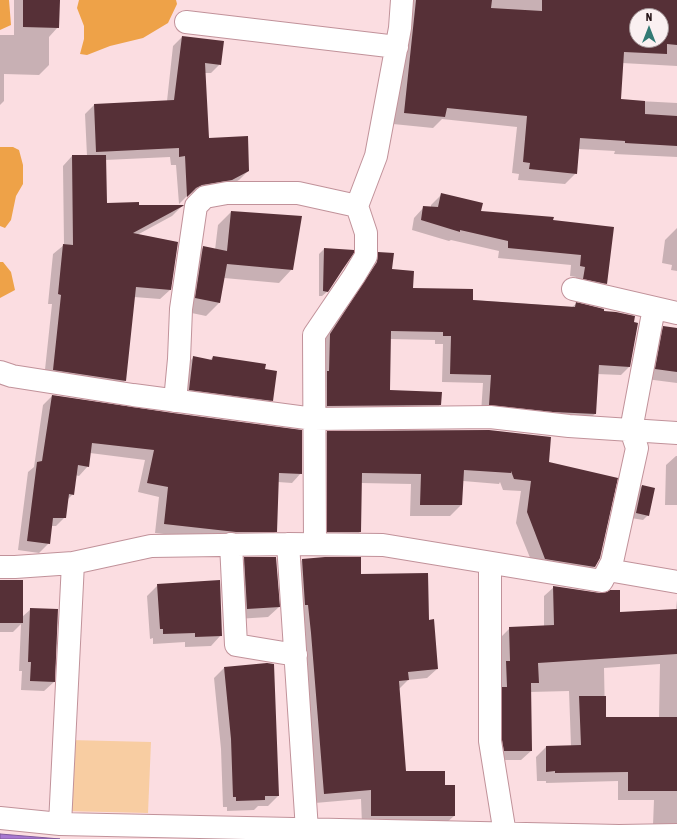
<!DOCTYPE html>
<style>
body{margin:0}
#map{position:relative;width:677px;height:839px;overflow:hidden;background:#fbdde1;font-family:"Asap Condensed",sans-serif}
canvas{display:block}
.north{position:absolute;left:629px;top:8px;width:40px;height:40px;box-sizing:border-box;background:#faf0f1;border:1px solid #a5989a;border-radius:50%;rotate:0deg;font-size:11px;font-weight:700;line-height:16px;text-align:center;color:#261518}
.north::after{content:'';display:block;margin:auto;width:14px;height:18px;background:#327a74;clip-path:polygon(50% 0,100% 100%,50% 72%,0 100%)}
</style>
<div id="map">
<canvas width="677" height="839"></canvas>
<div class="north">N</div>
</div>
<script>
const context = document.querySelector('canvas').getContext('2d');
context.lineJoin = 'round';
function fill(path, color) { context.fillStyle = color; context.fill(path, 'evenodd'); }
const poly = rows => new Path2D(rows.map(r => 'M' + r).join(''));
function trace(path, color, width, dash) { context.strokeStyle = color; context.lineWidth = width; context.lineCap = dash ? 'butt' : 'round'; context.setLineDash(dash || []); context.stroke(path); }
const green = poly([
 [70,740,151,742,148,813,65,811]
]);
const forest = poly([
 [0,0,9,0,11,25,0,30],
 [79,0,176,0,177,4,168,23,143,38,110,46,87,55,80,54,84,39,84,26,77,8],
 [0,147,13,147,19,150,23,165,23,184,16,196,11,220,5,228,0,226],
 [0,262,3,262,11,272,15,290,0,298]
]);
const water = poly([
 [0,834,60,839,0,839,0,834]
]);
const shadow = poly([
 [14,0,58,0,58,27,49,37,49,65,39,75,4,74,4,101,0,105,0,35,14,35],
 [405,0,677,0,677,66,622,63,620,100,677,103,677,157,614,154,615,151,578,149,576,173,565,184,518,180,519,174,512,173,517,127,442,119,433,128,393,124],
 [637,16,661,16,661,40,637,40],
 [182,37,220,64,211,73,205,73,208,139,248,171,239,180,222,189,192,193,186,197,179,204,176,165,171,165,170,157,105,160,106,204,138,206,182,206,172,216,137,235,170,290,160,299,134,297,125,381,115,390,44,379,52,304,48,304,53,254,64,245,63,166,72,156,87,156,85,114,94,105,167,101,173,46],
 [442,194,479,212,552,221,606,284,596,294,574,289,576,277,570,276,571,265,498,258,499,251,451,240,449,241,412,230,414,218,424,207,431,208,431,205],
 [231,212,292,269,279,283,224,278,219,303,206,316,182,311,190,261,203,248,215,250,218,225],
 [677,228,677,271,671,270,672,265,662,263,665,240],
 [324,249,328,291,322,296,319,296,319,254],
 [379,253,391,270,412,289,472,300,572,307,576,304,637,324,629,367,621,375,597,374,595,414,586,422,481,413,483,383,442,382,443,344,435,344,435,340,390,339,389,391,440,405,432,413,319,414,322,344,370,261],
 [664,327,677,329,677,383,646,379,654,337],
 [213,357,264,370,272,400,263,409,180,398,185,366,193,358,210,360],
 [52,396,301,473,292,483,278,482,276,531,267,541,226,541,155,533,159,497,138,492,145,460,90,453,88,466,79,476,75,475,73,494,67,500,65,517,56,526,51,526,49,543,39,553,18,550,28,472,34,467,43,405],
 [327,432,548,463,594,567,583,578,535,570,516,523,521,491,503,490,500,482,499,484,463,481,461,505,450,516,410,516,411,484,361,483,360,532,349,543,317,542,317,443],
 [676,456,677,456,677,505,665,505,666,465],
 [642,486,648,515,643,520,631,518,637,491],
 [245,558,279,607,268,617,237,619,234,568],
 [325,558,360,575,428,621,437,669,427,678,408,680,399,689,405,772,444,786,454,816,444,825,362,825,361,799,315,803,292,569,302,560],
 [0,581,22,617,31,609,54,682,44,691,21,690,22,671,19,671,21,624,13,632,0,632],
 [158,585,221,635,211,646,185,647,185,642,153,644,153,638,150,639,147,596],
 [554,587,619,614,676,610,677,600,677,826,653,825,654,800,618,800,618,781,546,783,546,781,537,781,536,757,546,747,571,746,569,691,530,692,531,751,521,760,495,760,500,638,510,628,544,627,544,596],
 [660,664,659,718,605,718,604,668],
 [224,668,278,796,268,806,258,806,254,810,227,811,227,807,223,807,221,749,214,678]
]);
const building = poly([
 [23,0,60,0,59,28,23,27],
 [416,0,492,0,491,8,542,11,542,0,677,0,677,45,667,44,667,54,624,52,621,99,645,101,645,114,677,116,677,146,625,143,625,141,580,138,577,174,529,169,530,163,523,162,527,116,447,108,445,117,404,113],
 [637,16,661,16,661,40,637,40],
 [182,36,224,41,221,65,205,63,209,138,248,136,249,171,232,180,202,185,196,188,187,197,185,156,179,157,179,148,96,152,94,104,174,100],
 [72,155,106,155,107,203,139,202,139,205,184,205,183,206,133,233,178,242,171,290,136,287,126,381,53,370,61,295,58,294,63,244,73,245],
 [441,193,483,203,481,211,554,217,553,220,614,227,607,284,583,279,585,267,580,266,581,255,508,248,508,241,460,230,460,232,421,220,423,206,438,207],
 [231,211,302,216,293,270,227,264,220,303,195,298,203,246,227,251],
 [324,248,354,250,354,253,343,269,328,292,323,291],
 [378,252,394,253,392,269,414,271,413,288,473,289,473,300,575,307,576,302,604,309,604,311,616,312,635,316,634,322,638,323,630,367,599,365,596,414,553,412,489,405,491,375,450,374,451,336,443,336,443,332,391,331,390,390,442,392,441,405,327,406,327,371,329,371,330,334,377,262],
 [663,326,677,328,677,372,655,369],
 [193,356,212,360,213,356,266,364,265,369,277,371,273,401,189,390],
 [52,395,173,413,302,430,302,474,279,473,277,532,236,532,164,524,168,487,147,483,154,450,92,443,89,467,78,465,74,495,69,494,66,518,53,518,50,544,27,541,37,462,42,461],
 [489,430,551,437,549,462,618,478,600,558,595,567,545,559,527,512,531,481,514,479,511,471,511,473,464,470,462,505,420,505,421,474,362,473,361,532,327,532,327,431],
 [642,485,655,488,649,516,636,513],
 [244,557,276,557,280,607,247,609],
 [325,557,361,557,361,574,428,573,429,620,434,619,438,669,408,672,409,680,399,681,406,771,445,771,445,785,455,785,455,816,371,816,371,790,324,794,311,633,308,605,305,605,302,559],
 [0,580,23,580,23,623,0,623],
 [220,580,222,636,195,637,195,633,163,634,163,629,160,629,157,584],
 [553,586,600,593,607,592,610,590,620,590,620,612,677,609,677,654,538,663,539,683,531,683,532,751,504,751,502,740,502,687,507,687,506,661,510,661,509,627,554,625],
 [30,608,58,609,55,682,30,681,31,662,28,662],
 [267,663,274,664,279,796,265,796,265,800,236,801,236,797,233,797,231,739,224,667],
 [579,696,606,696,606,717,677,717,677,791,628,791,628,772,555,773,555,771,546,772,546,746,581,745]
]);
const street = poly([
 [186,22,397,47],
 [573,289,677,313],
 [0,372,12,376,133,395,314,419,490,417,569,426,677,433],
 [175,401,179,359,181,309,196,206,205,197,227,193,298,193,357,206],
 [231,544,236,645,296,655],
 [288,544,307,830],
 [315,544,314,335,354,276,366,256,366,233,357,206,376,156,400,28,402,0],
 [490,563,490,741,505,834],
 [0,567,15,567,73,563],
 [608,570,677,582],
 [0,818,60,824,619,836,677,835],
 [60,824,73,563,151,546,288,544,383,545,602,581,612,562,637,448,631,430,654,308]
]);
fill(green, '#f8cda2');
fill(forest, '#eea248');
fill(water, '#a777d1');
trace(water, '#805a9a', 1);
fill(shadow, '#0003');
fill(building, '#563037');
trace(street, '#c1929a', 24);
trace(street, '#fff', 22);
</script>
